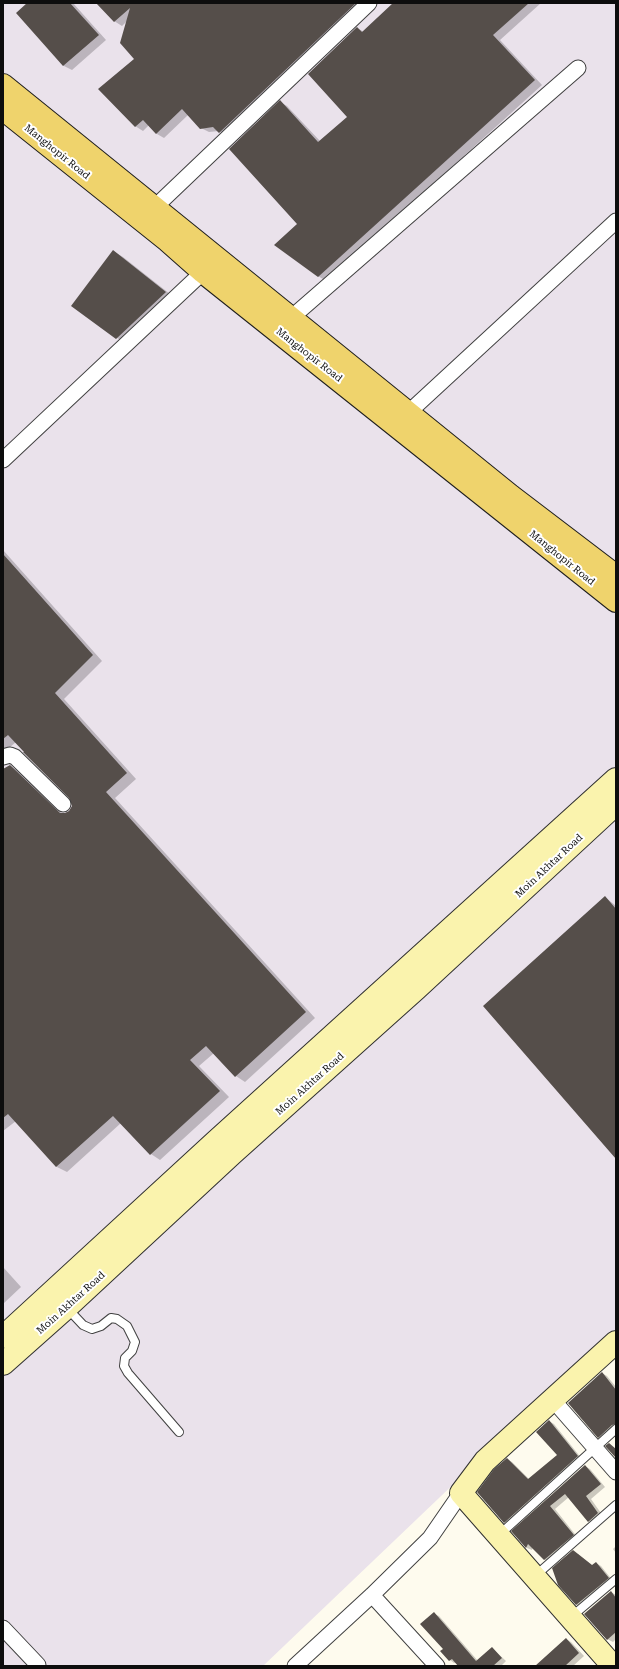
<!DOCTYPE html>
<style>
body{margin:0}
#map{position:relative;width:619px;height:1669px;overflow:hidden;background:#fefbee;font-family:"Roboto Serif",serif}
canvas{display:block}
.frame{position:absolute;inset:0;border:4px solid #0d0d0d;pointer-events:none}
</style>
<div id="map">
<canvas width="619" height="1669"></canvas>
<div class="frame"></div>
</div>
<script>
const context = document.querySelector('canvas').getContext('2d');
context.lineJoin = 'round';
function fill(path, color) { context.fillStyle = color; context.fill(path, 'evenodd'); }
const poly = rows => new Path2D(rows.map(r => 'M' + r).join(''));
function trace(path, color, width, dash) { context.strokeStyle = color; context.lineWidth = width; context.lineCap = dash ? 'butt' : 'round'; context.setLineDash(dash || []); context.stroke(path); }
function drawText(font, color, halo, rows, align = 'center') {
  context.font = font + ' "Roboto Serif",serif'; context.lineWidth = 4; context.setLineDash([]); context.textBaseline = 'middle'; context.strokeStyle = halo; context.fillStyle = color; for (const [text, x, y, turn = 0] of rows) {
    context.save(); context.translate(x, y); context.rotate((+turn || 0) * Math.PI / 180); context.textAlign = isNaN(turn) ? turn : align; if (halo) context.strokeText(text, 0, 0); context.fillText(text, 0, 0); context.restore();
  }
}
const industrial = poly([
 [3,3,616,3,616,1329,263,1666,3,1666]
]);
const shadow = poly([
 [29,3,73,3,106,40,72,70,64,66,18,13],
 [98,3,368,3,227,137,219,131,209,132,201,128,188,115,164,138,157,134,149,125,143,131,135,126,136,59,127,21,122,26,114,21],
 [395,3,541,3,500,40,542,85,326,281,318,276,299,224,280,102,287,106,320,141,348,117,357,28,364,32],
 [113,251,123,257,175,298,127,343,117,338],
 [3,550,102,661,64,699,136,779,115,798,315,1018,245,1082,236,1076,214,1053,199,1066,229,1097,160,1160,151,1154,121,1123,67,1172,57,1167,16,1121,3,1131,3,771,10,766,20,772,62,813,65,814,70,811,73,807,73,802,16,742,3,753],
 [605,897,616,906,616,1157],
 [3,1267,21,1287,3,1304],
 [602,1373,607,1376,616,1387,616,1429,604,1440,599,1437],
 [549,1421,554,1424,582,1459,510,1525,505,1522,507,1459,512,1462,529,1479,558,1455],
 [585,1466,590,1469,605,1487,591,1499,603,1516,594,1524,589,1521,569,1497,555,1509,578,1538,550,1563,545,1560,533,1547,532,1550,527,1548,513,1531],
 [616,1546,616,1553,613,1549],
 [578,1554,593,1566,596,1563,601,1566,613,1581,582,1607,577,1605,559,1584],
 [611,1592,616,1595,616,1639,613,1642,607,1639],
 [434,1614,439,1616,478,1661,492,1648,506,1661,501,1666,460,1666,456,1662,454,1663,450,1660],
 [566,1639,571,1642,584,1656,573,1666,536,1666]
]);
const building = poly([
 [27,3,70,3,99,35,63,66,16,13],
 [96,3,356,3,219,133,213,127,200,129,182,109,156,134,143,120,135,127,98,89,134,59,120,43,130,8,114,22],
 [393,3,529,3,493,35,535,80,318,277,274,245,297,224,229,149,280,100,318,142,347,117,308,74,357,27,362,32],
 [113,250,166,292,116,339,71,306],
 [3,554,93,655,55,693,127,773,106,792,306,1012,235,1077,206,1046,190,1060,220,1091,150,1155,113,1116,56,1167,8,1114,3,1118,3,769,10,765,60,813,65,813,69,811,72,806,69,798,23,752,24,752,8,735,3,739],
 [605,896,616,909,616,1159,483,1006],
 [602,1372,616,1390,616,1424,612,1425,598,1438,568,1403],
 [549,1420,578,1456,504,1523,477,1492,494,1469,507,1458,528,1479,557,1455,536,1432],
 [609,1443,616,1449,616,1458,605,1446],
 [585,1465,601,1484,586,1496,598,1513,588,1522,565,1494,550,1506,574,1535,544,1560,528,1544,526,1548,511,1531],
 [573,1550,592,1565,596,1562,609,1578,576,1605,558,1585,552,1568],
 [611,1591,616,1598,616,1632,607,1640,584,1614],
 [434,1612,476,1661,492,1647,502,1658,493,1666,458,1666,452,1659,449,1661,440,1651,443,1649,420,1624],
 [566,1638,579,1653,565,1666,535,1666]
]);
const lane = poly([
 [67,1308,83,1325,92,1329,101,1326,111,1318,117,1319,127,1326,135,1342,132,1351,125,1358,124,1366,128,1373,179,1432],
 [499,1535,616,1429],
 [535,1576,616,1505],
 [571,1617,616,1579]
]);
const street = poly([
 [154,208,369,3],
 [291,318,578,68],
 [408,413,616,221],
 [3,460,203,272],
 [3,757,10,755,15,757,63,804],
 [553,1400,616,1472],
 [372,1595,437,1666],
 [3,1628,38,1665],
 [295,1666,372,1595,430,1538,461,1493]
]);
const secondary = poly([
 [3,1337,216,1141,616,779],
 [3,1364,66,1308,232,1154,416,989,616,804],
 [613,1666,461,1493,485,1461,616,1342]
]);
const primary = poly([
 [3,85,511,496,616,576],
 [3,109,168,241,203,272,616,601]
]);
const streetNames = [
 ["Manghopir Road",57,152,39],
 ["Manghopir Road",309,355,38],
 ["Manghopir Road",562,558,39],
 ["Moin Akhtar Road",549,866,-43],
 ["Moin Akhtar Road",310,1084,-42],
 ["Moin Akhtar Road",71,1303,-42]
];
fill(industrial, '#eae2eb');
fill(shadow, '#0003');
fill(building, '#554e4a');
trace(lane, '#404040', 10);
trace(street, '#404040', 17);
trace(secondary, '#2f2f2f', 24);
trace(primary, '#1e1e1e', 24);
trace(lane, '#fff', 8);
trace(street, '#fff', 15);
trace(secondary, '#faf3ad', 22);
trace(primary, '#efd36c', 22);
drawText('10px', '#0d0d0d', '#fff', streetNames);
</script>
